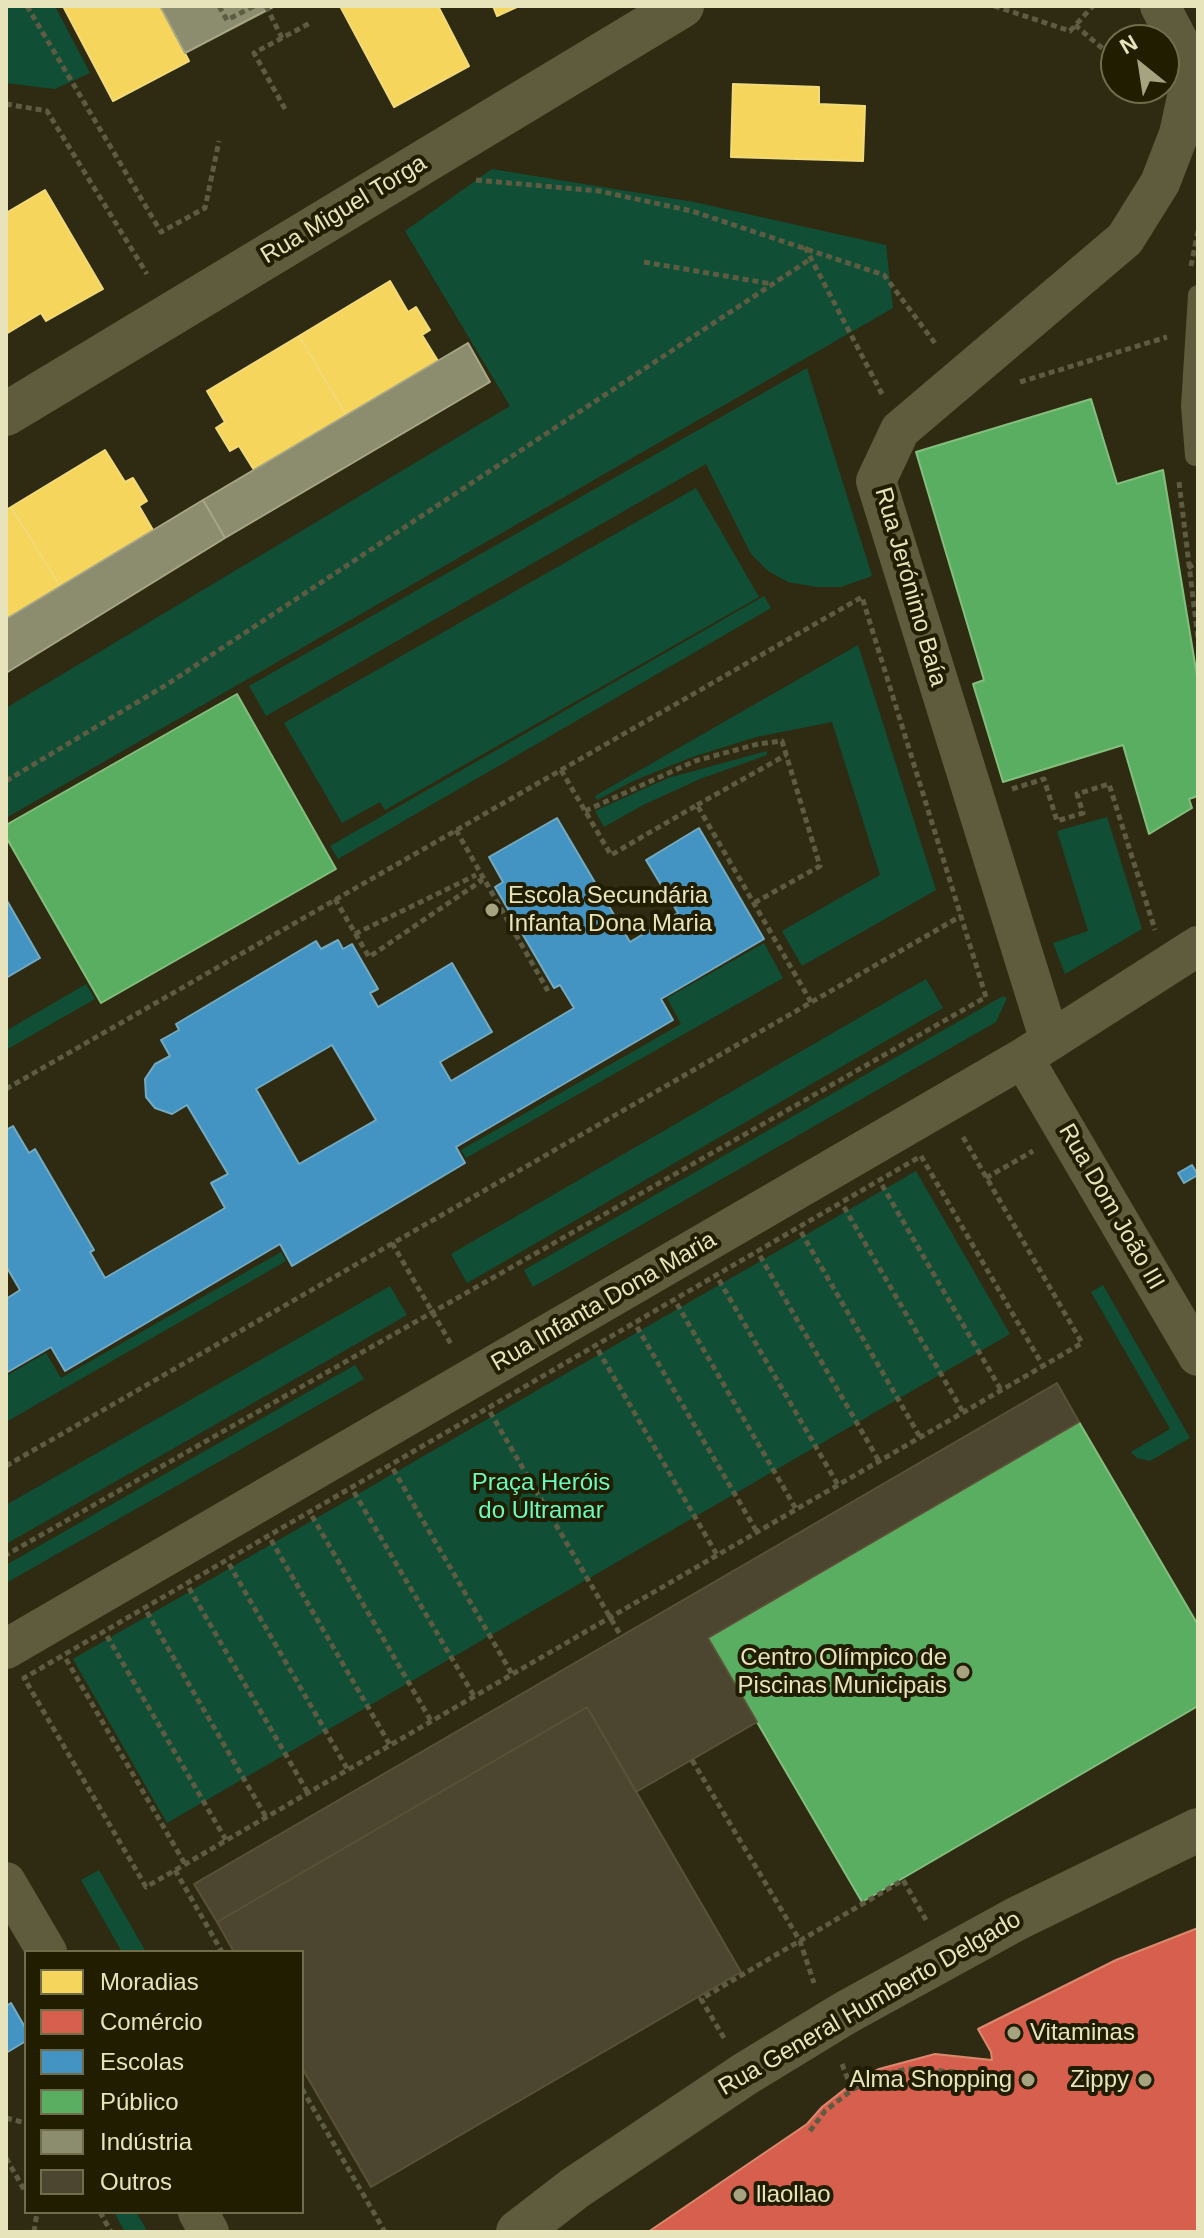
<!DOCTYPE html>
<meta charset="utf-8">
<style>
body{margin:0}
#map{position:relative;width:1204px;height:2238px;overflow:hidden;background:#2e2b12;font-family:Helvetica,sans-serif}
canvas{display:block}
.frame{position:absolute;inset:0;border:8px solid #e7e4bb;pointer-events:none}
.legend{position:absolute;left:24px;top:1950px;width:280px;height:264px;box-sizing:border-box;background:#211d00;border:2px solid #706d4b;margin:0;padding:10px 14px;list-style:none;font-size:24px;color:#e7e4bb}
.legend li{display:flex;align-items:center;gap:16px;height:40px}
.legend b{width:40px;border:2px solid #706d4b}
.north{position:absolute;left:1100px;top:24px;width:80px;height:80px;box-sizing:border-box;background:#211d00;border:2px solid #706d4b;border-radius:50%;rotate:330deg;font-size:22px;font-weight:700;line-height:32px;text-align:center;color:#e7e4bb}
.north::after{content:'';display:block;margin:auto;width:28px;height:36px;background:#a6a380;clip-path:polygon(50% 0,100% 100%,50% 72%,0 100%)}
</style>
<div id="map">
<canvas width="1204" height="2238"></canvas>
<div class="frame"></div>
<ul class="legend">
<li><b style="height:22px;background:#f6d55c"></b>Moradias</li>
<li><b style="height:22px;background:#d6604d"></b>Comércio</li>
<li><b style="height:22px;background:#4393c3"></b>Escolas</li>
<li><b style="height:22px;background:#5aae61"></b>Público</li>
<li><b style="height:22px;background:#8c8c6e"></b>Indústria</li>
<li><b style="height:22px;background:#4c4630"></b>Outros</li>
</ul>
<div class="north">N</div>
</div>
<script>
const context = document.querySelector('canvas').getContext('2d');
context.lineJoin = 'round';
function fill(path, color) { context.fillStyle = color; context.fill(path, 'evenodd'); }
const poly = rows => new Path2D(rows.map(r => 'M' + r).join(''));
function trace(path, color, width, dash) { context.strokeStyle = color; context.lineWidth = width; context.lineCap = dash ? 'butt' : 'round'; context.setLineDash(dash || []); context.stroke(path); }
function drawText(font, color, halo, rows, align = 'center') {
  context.font = font + ' Helvetica,sans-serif'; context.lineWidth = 8; context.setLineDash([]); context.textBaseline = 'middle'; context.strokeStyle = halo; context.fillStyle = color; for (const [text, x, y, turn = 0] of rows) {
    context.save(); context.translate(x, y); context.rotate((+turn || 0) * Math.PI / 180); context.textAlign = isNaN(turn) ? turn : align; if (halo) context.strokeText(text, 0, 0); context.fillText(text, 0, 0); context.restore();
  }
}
const green = poly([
 [6,6,55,6,90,73,55,89,6,83],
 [492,169,694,202,886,245,893,308,6,818,6,708,510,406,405,231],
 [807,368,872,576,841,587,817,587,788,582,768,571,751,554,706,464,266,716,249,686],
 [696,488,759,597,385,810,380,802,342,823,284,723],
 [764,596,771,608,338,859,330,846],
 [858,645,936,890,802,966,782,931,880,875,832,722,756,737,692,757,633,781,597,800,595,796],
 [767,751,767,755,700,779,643,805,604,827,595,811,668,778],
 [1107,817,1142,929,1065,974,1053,943,1088,931,1057,831],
 [764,943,783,978,466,1158,461,1150,681,1024,667,998],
 [926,979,943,1008,467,1283,451,1254],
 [86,984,95,999,6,1050,6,1031],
 [1003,996,1007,998,996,1022,533,1287,524,1270],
 [916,1171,1010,1334,167,1823,73,1659],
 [281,1252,286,1261,6,1422,6,1376,46,1353,61,1378],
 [1103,1285,1190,1438,1150,1461,1137,1458,1131,1452,1170,1429,1091,1292],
 [390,1286,407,1315,6,1544,6,1505],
 [355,1365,364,1379,6,1583,6,1565],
 [99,1870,146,1952,122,1952,81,1880],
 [114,2212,136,2212,148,2232,125,2232]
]);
const homes = poly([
 [63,6,160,6,189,61,113,101,63,6],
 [340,6,438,6,469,66,394,107,340,6],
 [493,6,519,6,497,16,493,6],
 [733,84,819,87,819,104,865,106,863,161,731,157,733,84],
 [45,190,103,289,46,321,41,313,6,334,6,213,45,190],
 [390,281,408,312,416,307,430,330,422,335,438,361,346,415,299,336,390,281],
 [299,336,346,415,254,470,239,446,230,451,216,428,225,422,207,391,299,336],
 [105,450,125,482,133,478,147,501,139,506,153,530,60,586,11,507,105,450],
 [11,507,60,586,6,619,6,510,11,507]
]);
const shops = poly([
 [1198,1928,1198,2232,648,2232,807,2124,822,2107,850,2085,879,2069,935,2054,992,2060,991,2052,978,2029,1116,1960,1198,1928]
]);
const schools = poly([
 [557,818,630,942,678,913,646,860,699,828,764,939,661,999,673,1020,456,1147,465,1163,292,1266,280,1244,65,1371,51,1347,6,1373,6,1299,20,1290,6,1266,6,1130,13,1126,29,1153,35,1149,94,1250,90,1252,105,1278,225,1208,211,1183,228,1174,187,1105,172,1114,155,1108,146,1097,145,1079,155,1064,170,1056,161,1040,179,1030,176,1024,316,941,321,949,338,940,343,949,352,944,378,989,370,993,378,1007,452,963,492,1032,440,1062,451,1081,574,1008,560,985,554,988,495,887,503,882,489,857,557,818],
 [332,1045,376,1120,299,1164,256,1089,332,1045],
 [6,899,40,958,6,978,6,899],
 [1192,1165,1198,1175,1184,1183,1178,1173,1192,1165],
 [11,2003,26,2029,26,2041,6,2053,6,2006,11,2003]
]);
const public = poly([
 [1091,399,1117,484,1163,470,1198,682,1198,796,1189,799,1192,808,1149,834,1123,745,1003,782,973,684,984,680,916,452,1091,399],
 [237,694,336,869,101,1003,6,837,6,825,237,694],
 [1079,1422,1198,1625,1198,1706,862,1902,708,1638,1079,1422]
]);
const industry = poly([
 [160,6,275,6,185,53,160,6],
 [468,343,490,382,225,538,203,500,468,343],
 [203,500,225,538,6,673,6,619,203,500]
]);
const building = poly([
 [1057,1383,1079,1422,708,1638,757,1722,636,1792,587,1707,217,1922,194,1884,1057,1383],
 [587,1707,741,1972,371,2187,302,2068,302,1952,234,1952,217,1922,587,1707]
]);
const path = poly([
 [27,6,161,232,205,208,219,141],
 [219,6,227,20,254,6],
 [266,6,282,38],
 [994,6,1070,31,1093,6],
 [1075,25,1116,60],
 [6,104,47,111,147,274],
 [285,109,254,53,310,23],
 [476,180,599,191,692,211,884,275,937,346],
 [805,247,882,394],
 [644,262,772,284],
 [1191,266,1198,231],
 [1020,382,1167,337],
 [1179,482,1198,639],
 [1188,568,1198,562],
 [561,770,611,855,697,805,811,1002],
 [6,781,166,685,812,258],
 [1012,789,1044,779,1057,821,1083,813,1077,794,1109,784,1155,930],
 [697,805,786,755],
 [585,811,695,761,758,744,782,741,820,866,754,903],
 [456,830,548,991],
 [335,899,369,957,481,881,477,875],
 [355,934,476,875],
 [6,1089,862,597,986,997,6,1555],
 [963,1137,1082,1343,1043,1366],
 [921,1156,1043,1366,146,1887,24,1678,921,1156],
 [986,1178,1033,1151],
 [882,1185,1001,1390],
 [844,1207,963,1412],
 [801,1232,920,1437],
 [392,1243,451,1344],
 [760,1256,879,1461],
 [719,1280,838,1485],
 [677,1304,796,1509],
 [637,1327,757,1532],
 [598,1350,717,1555],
 [490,1412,621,1636],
 [6,1466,961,916],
 [393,1469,512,1674],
 [354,1492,474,1696],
 [312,1516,431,1721],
 [271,1540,390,1745],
 [229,1564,348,1770],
 [189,1588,308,1793],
 [147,1612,266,1817],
 [107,1636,226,1840],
 [66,1659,185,1864],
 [692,1760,800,1941,814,1983],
 [175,1870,222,1952],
 [724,2038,701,1999,876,1896,903,1880,926,1920],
 [842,2064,852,2090],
 [302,2089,385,2232],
 [6,2118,26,2123],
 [810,2131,825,2111,852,2090,881,2075,908,2069,958,2072,989,2080],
 [6,2158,26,2193],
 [100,2212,111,2232],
 [34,2232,37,2212]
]);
const service = poly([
 [1195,456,1191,406,1198,295]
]);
const minor = poly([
 [1050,1041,876,481,900,430,1125,239,1160,183,1179,134,1189,88,1181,46,1160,6],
 [1023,1058,1198,1356],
 [6,1649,1023,1058,1198,946],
 [6,1882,47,1952],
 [198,2212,209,2232]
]);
const secondary = poly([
 [6,414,682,6],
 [518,2232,575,2188,745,2074,845,2013,1016,1919,1198,1830]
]);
const markers = [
 [492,910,8,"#a6a380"],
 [963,1672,8,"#a6a380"],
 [1014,2033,8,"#a6a380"],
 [1028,2080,8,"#a6a380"],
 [1145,2080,8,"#a6a380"],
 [740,2195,8,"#a6a380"]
];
const streetNames = [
 ["Rua Miguel Torga",344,210,-31],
 ["Rua Jerónimo Baía",910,587,74],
 ["Rua Dom João III",1111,1207,60],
 ["Rua Infanta Dona Maria",604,1302,-30],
 ["Rua General Humberto Delgado",870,2004,-30]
];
const poiNames = [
 ["Escola Secundária",508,896],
 ["Infanta Dona Maria",508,924],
 ["Centro Olímpico de",947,1658,"right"],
 ["Piscinas Municipais",947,1686,"right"],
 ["Vitaminas",1030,2033],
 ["Alma Shopping",1012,2080,"right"],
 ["Zippy",1129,2080,"right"],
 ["llaollao",756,2195]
];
const parkNames = [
 ["Praça Heróis",541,1483],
 ["do Ultramar",541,1511]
];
fill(green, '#104f35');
fill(homes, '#f6d55c');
trace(homes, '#f2da78', 2);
fill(shops, '#d6604d');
trace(shops, '#db886e', 2);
fill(schools, '#4393c3');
trace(schools, '#74abc1', 2);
fill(public, '#5aae61');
trace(public, '#84be7c', 2);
fill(industry, '#8c8c6e');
trace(industry, '#a7a685', 2);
fill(building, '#4c4630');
trace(building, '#595236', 2);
trace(path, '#5d5b42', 5, [6, 4]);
trace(service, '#5f5b3d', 20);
trace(minor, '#5f5b3d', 40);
trace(secondary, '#5f5b3d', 44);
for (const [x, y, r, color] of markers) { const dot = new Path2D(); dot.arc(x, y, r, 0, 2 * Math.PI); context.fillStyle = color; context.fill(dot); trace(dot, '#211d00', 3); }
drawText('24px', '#e7e4bb', '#211d00', streetNames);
drawText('24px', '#e7e4bb', '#211d00', poiNames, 'left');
drawText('24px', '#6cf9be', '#211d00', parkNames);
</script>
